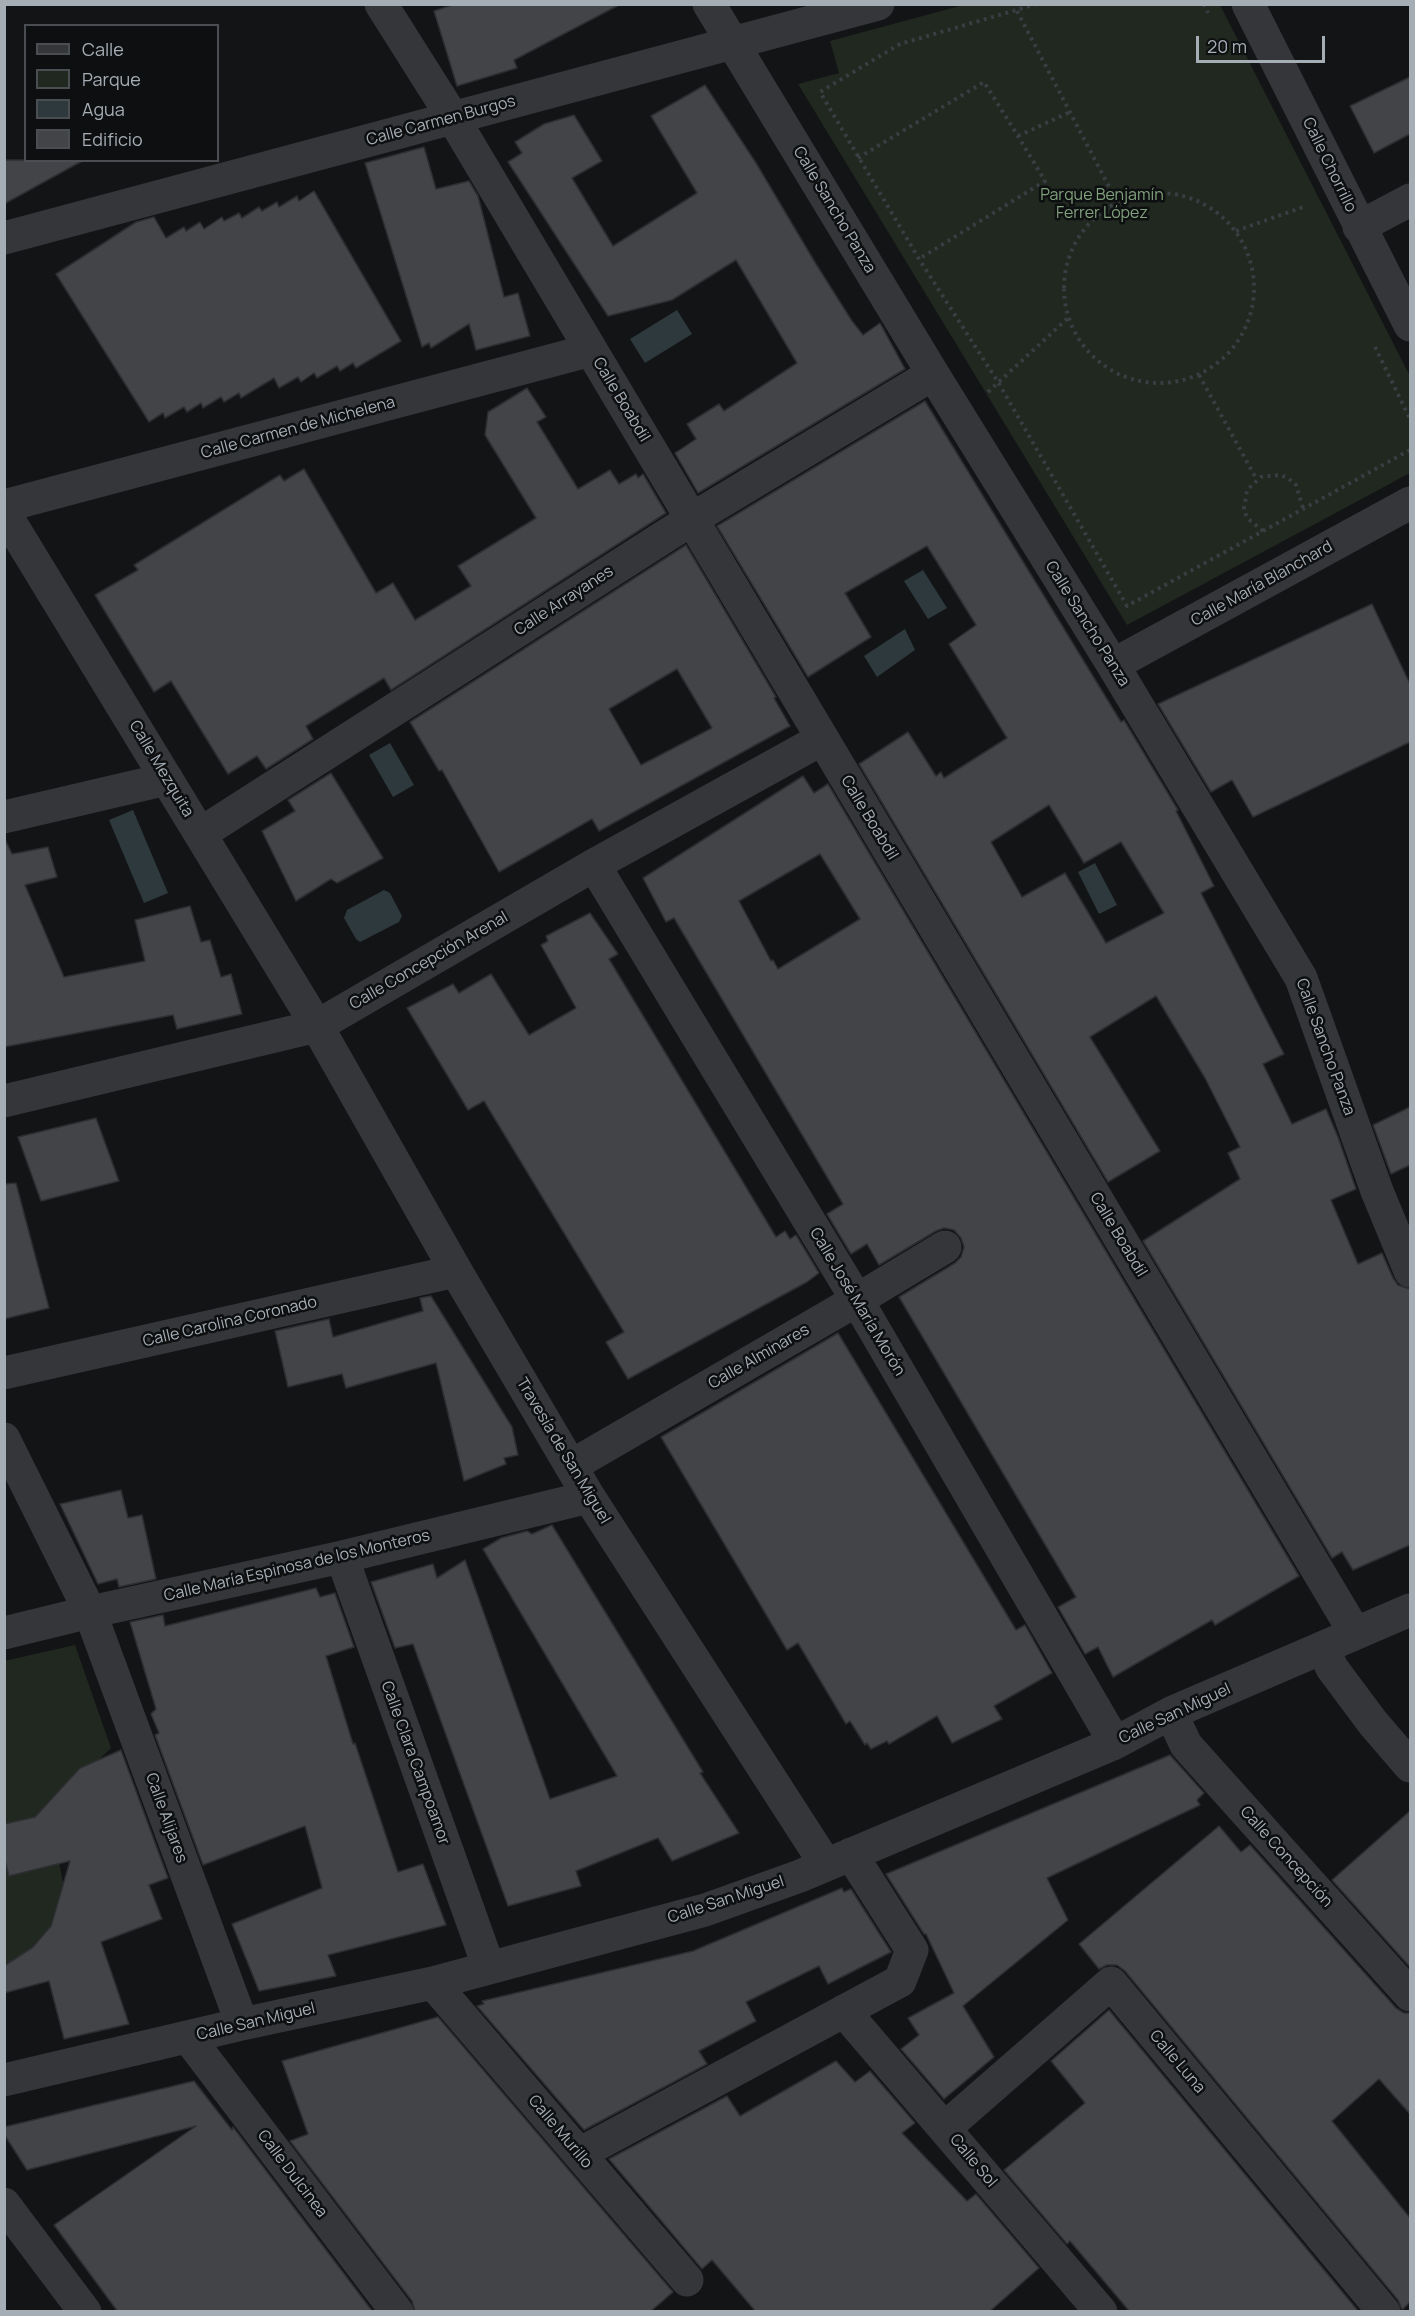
<!DOCTYPE html>
<meta charset="utf-8">
<style>
body{margin:0}
#map{position:relative;width:1415px;height:2316px;overflow:hidden;background:#131415;font-family:Manrope,sans-serif}
canvas{display:block}
.frame{position:absolute;inset:0;border:6px solid #a5adb5;pointer-events:none}
.legend{position:absolute;left:24px;top:24px;width:195px;height:138px;box-sizing:border-box;background:#0e0f10;border:2px solid #4a4e52;margin:0;padding:8px 10px;list-style:none;font-size:18px;color:#a5adb5}
.legend li{display:flex;align-items:center;gap:12px;height:30px}
.legend b{width:30px;border:2px solid #4a4e52}
.scale{position:absolute;left:1196px;top:36px;width:129px;height:27px;box-sizing:border-box;border:3px solid #a5adb5;border-top:0;padding-left:8px;font-size:18px;line-height:21px;white-space:nowrap;color:#a5adb5;-webkit-text-stroke:4px #0e0f10;paint-order:stroke}
</style>
<div id="map">
<canvas width="1415" height="2316"></canvas>
<div class="frame"></div>
<ul class="legend">
<li><b style="height:8px;background:#34363a"></b>Calle</li>
<li><b style="height:16px;background:#202820"></b>Parque</li>
<li><b style="height:16px;background:#2d393d"></b>Agua</li>
<li><b style="height:16px;background:#424448"></b>Edificio</li>
</ul>
<div class="scale">20 m</div>
</div>
<script>
const context = document.querySelector('canvas').getContext('2d');
context.lineJoin = 'round';
function fill(path, color) { context.fillStyle = color; context.fill(path, 'evenodd'); }
const poly = rows => new Path2D(rows.map(r => 'M' + r).join(''));
function trace(path, color, width, dash) { context.strokeStyle = color; context.lineWidth = width; context.lineCap = dash ? 'butt' : 'round'; context.setLineDash(dash || []); context.stroke(path); }
function drawText(font, color, halo, rows, align = 'center') {
  context.font = font + ' Manrope,sans-serif'; context.lineWidth = 5; context.setLineDash([]); context.textBaseline = 'middle'; context.strokeStyle = halo; context.fillStyle = color; for (const [text, x, y, turn = 0] of rows) {
    context.save(); context.translate(x, y); context.rotate((+turn || 0) * Math.PI / 180); context.textAlign = isNaN(turn) ? turn : align; if (halo) context.strokeText(text, 0, 0); context.fillText(text, 0, 0); context.restore();
  }
}
const green = poly([
 [967,4,1220,5,1410,376,1410,473,1127,625,798,84,839,73,830,41],
 [75,1645,111,1748,49,1808,68,1910,41,1949,5,1964,4,1661]
]);
const water = poly([
 [677,310,692,334,645,363,630,339],
 [923,570,947,608,928,619,904,581],
 [905,629,915,650,877,677,864,656],
 [390,743,414,785,393,797,369,755],
 [133,810,168,893,144,903,109,820],
 [1095,863,1117,905,1099,914,1078,872],
 [384,890,390,893,402,916,399,922,360,942,356,939,344,918,347,910]
]);
const building = poly([
 [455,4,621,4,514,60,517,68,457,86,434,11,455,4],
 [1410,77,1410,134,1374,153,1350,106,1410,77],
 [705,85,756,163,816,264,852,321,863,335,880,323,905,369,698,493,675,453,696,439,687,424,719,404,724,411,797,363,736,260,672,300,608,316,508,162,522,153,515,142,544,124,574,115,602,161,572,178,613,246,697,193,651,116,705,85],
 [424,147,436,189,469,181,478,196,504,297,518,293,530,336,476,350,469,324,431,348,429,343,422,347,365,163,424,147],
 [4,160,84,160,4,204,4,160],
 [314,191,401,341,356,368,353,363,340,371,337,366,317,378,314,373,301,382,298,377,279,388,274,378,241,398,239,393,224,402,221,397,203,408,201,403,187,412,184,407,165,418,163,413,149,422,56,274,136,222,154,217,166,238,184,227,186,231,200,222,204,229,222,217,224,221,239,213,242,218,259,207,262,211,277,202,279,207,297,196,299,201,314,191],
 [527,388,546,417,537,422,578,489,610,470,619,484,636,474,638,478,643,474,666,513,391,690,384,678,306,726,313,739,266,769,257,756,228,774,171,681,154,692,95,595,138,570,134,565,280,475,284,481,304,469,376,593,393,583,415,620,471,586,458,566,536,518,485,435,488,412,527,388],
 [925,401,1121,722,1124,720,1178,810,1176,811,1214,886,1201,893,1284,1054,1263,1064,1292,1124,1326,1109,1338,1137,1356,1189,1331,1200,1358,1264,1382,1253,1393,1278,1398,1285,1410,1289,1410,1545,1353,1570,1342,1552,1332,1558,1143,1241,1240,1179,1228,1153,1240,1147,1205,1078,1156,996,1090,1037,1160,1151,1108,1182,859,764,908,732,936,776,941,772,944,778,1007,738,949,644,976,625,927,546,845,593,871,637,808,677,717,526,925,401],
 [1049,805,1084,863,1121,842,1164,913,1106,943,1065,873,1022,897,991,842,1049,805],
 [686,545,776,697,774,698,790,726,599,831,592,819,499,872,442,770,439,771,410,722,686,545],
 [677,669,712,728,641,765,609,709,677,669],
 [1372,604,1410,684,1410,742,1253,817,1232,780,1211,792,1158,704,1372,604],
 [331,773,383,858,337,883,331,879,296,901,262,831,295,811,288,800,331,773],
 [803,776,814,793,828,784,1299,1576,1215,1625,1212,1620,1113,1677,1098,1647,1085,1654,1058,1607,1076,1597,899,1297,955,1263,961,1257,964,1247,961,1238,954,1230,944,1228,936,1231,879,1265,867,1244,851,1254,827,1214,843,1204,674,918,666,922,643,878,803,776],
 [820,854,860,919,778,969,773,960,771,961,739,901,820,854],
 [4,837,12,854,48,847,57,877,25,885,64,977,145,961,135,920,190,906,201,942,210,940,221,977,231,974,242,1014,177,1029,173,1015,4,1047,4,837],
 [590,913,618,954,609,959,776,1237,785,1231,790,1239,796,1235,819,1273,807,1282,628,1379,606,1342,624,1332,484,1101,468,1110,407,1008,453,984,459,993,491,974,529,1035,576,1008,541,945,548,941,546,936,590,913],
 [1410,1107,1410,1165,1391,1174,1373,1125,1410,1107],
 [96,1118,119,1181,41,1201,18,1137,96,1118],
 [16,1183,49,1308,4,1319,4,1184,16,1183],
 [431,1296,512,1427,518,1455,504,1458,506,1464,464,1481,436,1363,346,1388,342,1374,288,1387,275,1331,329,1319,333,1337,423,1311,420,1298,431,1296],
 [838,1333,1016,1630,1025,1625,1052,1673,994,1706,1002,1719,952,1743,937,1716,889,1744,887,1741,871,1749,867,1743,865,1745,850,1721,846,1724,798,1643,787,1650,661,1437,838,1333],
 [121,1490,128,1518,142,1515,156,1579,119,1587,117,1579,98,1584,60,1504,121,1490],
 [552,1525,703,1772,700,1773,739,1833,672,1861,658,1838,576,1871,581,1886,508,1906,413,1644,395,1648,371,1582,433,1564,437,1578,465,1560,550,1799,617,1776,483,1549,501,1538,527,1531,532,1534,552,1525],
 [316,1588,320,1597,335,1593,354,1647,326,1656,353,1744,355,1743,398,1872,423,1864,446,1925,328,1955,336,1976,259,1991,232,1924,322,1888,305,1826,203,1865,155,1735,159,1733,151,1714,156,1709,130,1622,163,1615,165,1626,316,1588],
 [121,1750,168,1878,149,1885,162,1919,101,1942,129,2024,64,2039,49,1981,4,1993,4,1966,33,1947,51,1926,70,1861,9,1876,4,1857,4,1824,35,1817,80,1768,121,1750],
 [1170,1755,1204,1793,1197,1800,1200,1805,1047,1878,1068,1920,963,2006,994,2057,944,2099,901,2049,919,2035,908,2018,954,1993,926,1934,924,1934,886,1874,1170,1755],
 [1410,1811,1410,1967,1332,1880,1410,1811],
 [1219,1826,1241,1852,1250,1845,1396,2008,1404,2013,1410,2013,1410,2114,1379,2079,1332,2121,1410,2218,1410,2302,1402,2310,1398,2300,1125,1971,1117,1965,1107,1965,1099,1969,1079,1944,1219,1826],
 [842,1888,844,1892,851,1889,891,1952,828,1984,819,1966,746,2002,756,2021,699,2051,707,2064,584,2130,477,2006,484,2004,482,2001,693,1951,842,1888],
 [1109,2010,1359,2312,1130,2312,1070,2241,1067,2244,1004,2170,1085,2103,1051,2061,1109,2010],
 [438,2017,673,2292,650,2312,415,2312,412,2301,290,2141,308,2134,282,2061,438,2017],
 [836,2061,855,2082,870,2071,915,2123,902,2133,967,2201,976,2194,1039,2268,989,2312,756,2312,712,2260,702,2269,609,2159,727,2096,740,2116,836,2061],
 [194,2081,232,2130,233,2127,373,2312,118,2312,54,2225,196,2126,27,2170,4,2134,4,2127,194,2081]
]);
const path = poly([
 [1037,4,900,44,820,92,919,259,998,382,1127,606,1410,450],
 [1204,4,1208,13],
 [1017,11,1117,202],
 [1018,136,1070,112],
 [858,158,984,82,1018,136,1045,181,919,259],
 '1064 288a95 95 0 1 1 190 0a95 95 0 1 1-190 0Z',
 [1236,231,1306,206],
 [1375,347,1410,419],
 [1199,375,1257,480],
 [988,392,1069,317],
 [1263,531,1247,518,1244,509,1247,490,1261,477,1280,475,1288,478,1296,485,1303,508]
]);
const minor = poly([
 [381,4,453,118,1355,1633],
 [709,4,933,374,1113,665,1301,978,1377,1191,1410,1271],
 [1248,4,1410,325],
 [1359,227,1410,200],
 [4,238,878,4],
 [4,506,591,350],
 [4,512,317,1026,456,1271,589,1497,826,1865],
 [1113,665,1410,503],
 [4,817,167,779],
 [200,834,692,519,933,374],
 [594,865,857,1300,1115,1743],
 [4,1101,317,1026,594,865,822,739],
 [4,1373,456,1271],
 [4,1439,90,1612,242,2024],
 [571,1466,857,1300,945,1247],
 [342,1557,489,1968],
 [4,1633,90,1612,342,1557,589,1497],
 [1323,1648,1332,1668,1373,1723,1410,1766],
 [1171,1713,1186,1745,1410,1995],
 [433,1983,687,2280],
 [844,2011,1101,2312],
 [188,2037,397,2312],
 [4,2080,242,2024,433,1983,705,1910,800,1876,1115,1743,1171,1713,1410,1610],
 [945,2128,1111,1983,1384,2312],
 [579,2154,900,1981,912,1950,851,1854],
 [4,2204,85,2312]
]);
const streetNames = [
 ["Calle Carmen Burgos",441,121,-15],
 ["Calle Chorrillo",1329,165,64],
 ["Calle Sancho Panza",834,210,59],
 ["Calle Boabdil",621,400,59],
 ["Calle Carmen de Michelena",298,428,-15],
 ["Calle María Blanchard",1262,584,-29],
 ["Calle Arrayanes",564,601,-33],
 ["Calle Sancho Panza",1087,624,58],
 ["Calle Mezquita",161,769,59],
 ["Calle Boabdil",869,818,59],
 ["Calle Concepción Arenal",429,961,-30],
 ["Calle Sancho Panza",1325,1047,70],
 ["Calle Boabdil",1118,1235,59],
 ["Calle José María Morón",857,1302,59],
 ["Calle Carolina Coronado",230,1322,-13],
 ["Calle Alminares",759,1357,-30],
 ["Travesía de San Miguel",563,1451,59],
 ["Calle María Espinosa de los Monteros",297,1566,-13],
 ["Calle San Miguel",1175,1714,-25],
 ["Calle Clara Campoamor",415,1763,70],
 ["Calle Alijares",166,1818,70],
 ["Calle Concepción",1286,1857,48],
 ["Calle San Miguel",726,1900,-18],
 ["Calle San Miguel",256,2022,-13],
 ["Calle Luna",1177,2062,50],
 ["Calle Murillo",560,2132,50],
 ["Calle Sol",973,2161,50],
 ["Calle Dulcinea",292,2174,53]
];
const parkNames = [
 ["Parque Benjamín",1102,196],
 ["Ferrer López",1102,214]
];
fill(green, '#202820');
fill(water, '#2d393d');
fill(building, '#424448');
trace(building, '#2d2e31', 1.5);
trace(path, '#3a3d41', 4, [3, 4.5]);
trace(minor, '#34363a', 33);
drawText('16px', '#a5adb5', '#0e0f10', streetNames);
drawText('16px', '#80a07c', '#0e0f10', parkNames);
</script>
